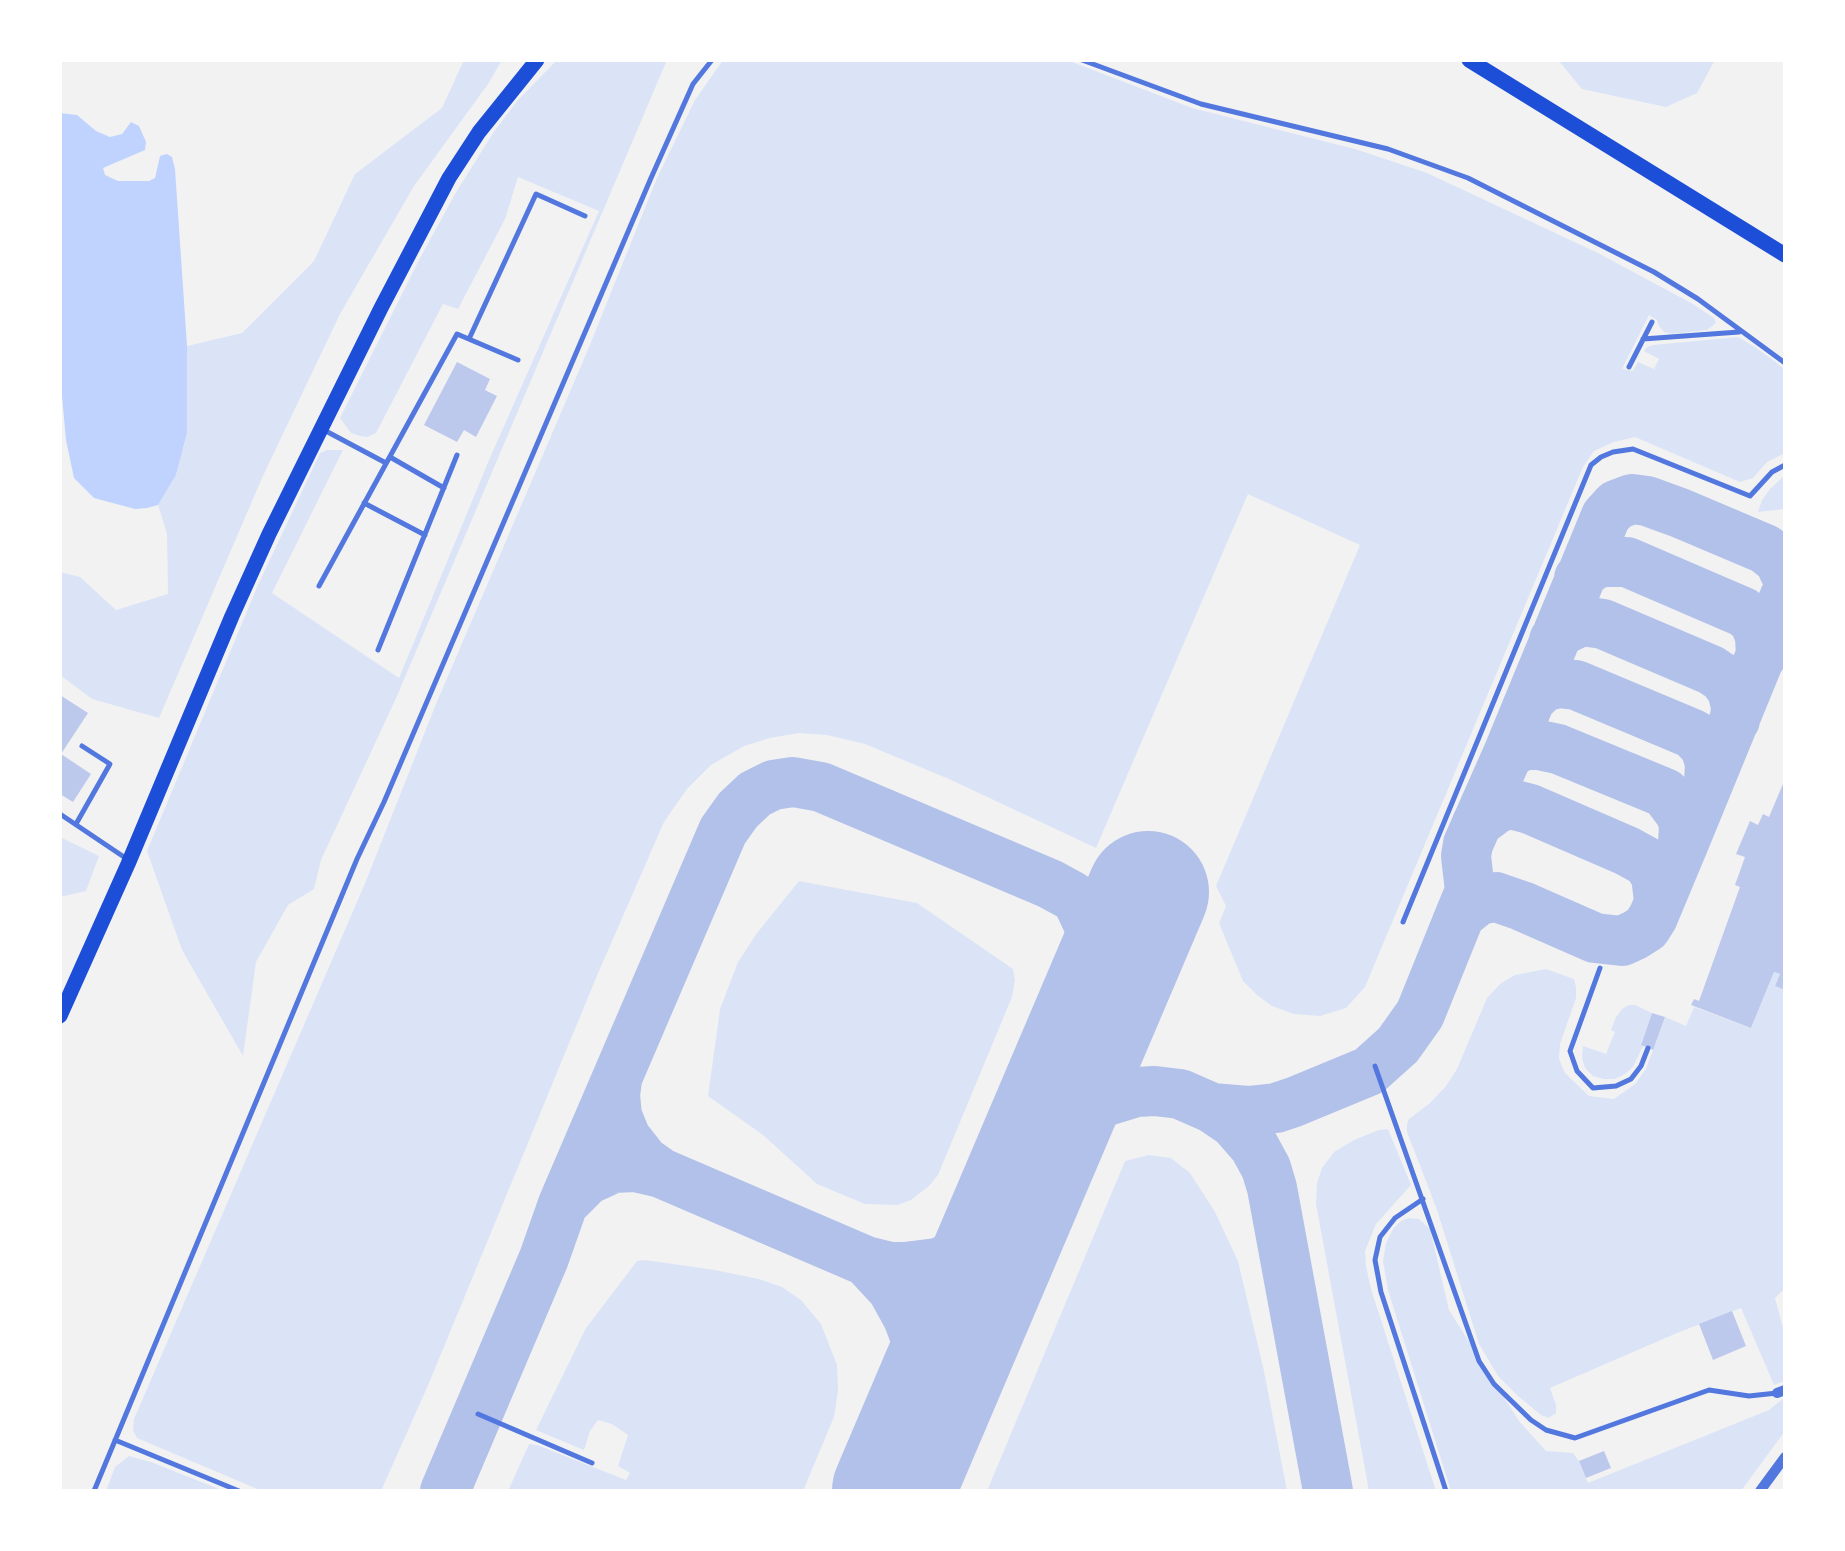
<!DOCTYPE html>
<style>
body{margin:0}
#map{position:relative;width:1845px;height:1551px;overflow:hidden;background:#f2f2f2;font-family:Poppins,sans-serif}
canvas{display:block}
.frame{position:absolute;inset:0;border:62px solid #fff;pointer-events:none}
</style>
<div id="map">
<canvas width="1845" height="1551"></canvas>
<div class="frame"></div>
</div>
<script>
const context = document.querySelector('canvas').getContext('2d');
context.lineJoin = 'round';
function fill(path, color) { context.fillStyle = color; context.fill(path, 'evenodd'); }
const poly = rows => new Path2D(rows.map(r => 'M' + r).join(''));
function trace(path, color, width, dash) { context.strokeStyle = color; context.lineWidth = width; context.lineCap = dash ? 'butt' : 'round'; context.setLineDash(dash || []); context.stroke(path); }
const green = poly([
 [464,60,502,60,488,84,414,186,340,314,262,478,159,718,92,699,60,675,60,572,80,577,116,610,168,594,167,534,158,505,176,475,187,433,187,346,242,333,314,261,355,174,442,108],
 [557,60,667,60,397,696,321,860,314,889,288,905,256,962,243,1056,182,950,147,851,258,585,320,453,327,450,343,450,272,593,399,678,489,460,599,211,518,177,505,219,458,309,443,304,376,433,368,437,360,436,351,433,340,418,419,260,455,194,493,133,518,100],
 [723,60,1067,60,1192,108,1355,149,1427,173,1598,253,1693,304,1714,318,1716,323,1707,330,1672,334,1664,332,1659,326,1657,320,1649,315,1622,369,1633,371,1638,362,1654,369,1659,359,1644,351,1647,347,1653,345,1738,337,1755,347,1785,369,1785,453,1767,462,1753,478,1740,482,1635,437,1614,442,1594,451,1583,467,1365,987,1346,1008,1320,1016,1294,1014,1272,1006,1257,995,1243,981,1219,923,1226,906,1216,886,1360,545,1248,494,1096,848,949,779,865,744,827,735,799,733,770,738,744,746,711,765,687,789,664,822,596,978,429,1383,381,1491,262,1491,137,1438,133,1430,134,1419,366,881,436,704,587,352,657,178,695,100],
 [1558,60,1715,60,1697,93,1666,107,1582,89],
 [1785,475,1785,509,1758,512,1762,500,1770,489],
 [60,837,99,856,86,891,60,897],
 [799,881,917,903,1013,969,1015,980,1012,997,938,1175,929,1186,911,1200,898,1205,865,1204,817,1184,763,1135,708,1096,720,1009,738,962,757,933],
 [1546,969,1574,979,1576,987,1576,998,1560,1044,1559,1059,1565,1073,1589,1096,1614,1099,1635,1084,1646,1069,1665,1017,1686,1026,1694,1007,1751,1028,1774,972,1780,974,1775,986,1785,990,1785,1288,1775,1298,1785,1335,1785,1381,1774,1385,1741,1308,1677,1333,1550,1388,1556,1405,1556,1413,1549,1418,1541,1415,1518,1396,1498,1376,1479,1344,1436,1207,1407,1132,1407,1124,1409,1119,1429,1104,1446,1086,1457,1069,1487,998,1500,984,1515,975],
 [1629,1005,1635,1005,1652,1013,1641,1044,1643,1046,1633,1067,1625,1074,1615,1079,1604,1079,1593,1076,1585,1068,1582,1058,1583,1046,1606,1054,1615,1032,1611,1030,1616,1017,1622,1009],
 [1388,1129,1411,1185,1376,1224,1365,1251,1366,1266,1371,1289,1436,1491,1369,1491,1316,1204,1317,1183,1322,1168,1334,1152,1354,1140,1379,1130],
 [1149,1155,1171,1158,1190,1173,1215,1212,1238,1261,1264,1371,1287,1491,987,1491,1125,1161],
 [1409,1218,1419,1219,1430,1229,1449,1310,1519,1421,1546,1451,1573,1453,1579,1461,1588,1483,1769,1410,1785,1397,1785,1431,1741,1491,1451,1491,1388,1290,1383,1261,1386,1243,1393,1229,1401,1221],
 [645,1260,715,1270,759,1279,782,1287,801,1300,821,1324,837,1365,838,1390,834,1417,803,1491,508,1491,529,1444,537,1445,626,1480,630,1473,618,1466,628,1435,612,1424,598,1420,590,1431,584,1450,536,1430,586,1328,637,1261],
 [129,1456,151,1462,224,1491,106,1491,115,1467]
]);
const water = poly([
 [60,113,77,115,96,131,110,137,122,134,131,122,139,126,146,142,145,150,103,168,105,175,118,181,149,181,155,178,160,156,167,154,172,157,175,169,187,346,187,433,176,475,158,505,147,508,135,509,94,498,74,478,66,440,60,374]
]);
const taxiway = poly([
 [1579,578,1588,569,1600,562,1627,562,1743,612,1754,621,1760,636,1761,657],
 [1554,640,1563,630,1582,621,1603,624,1711,670,1723,678,1732,690,1736,706,1735,720],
 [1531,699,1543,687,1558,683,1576,685,1693,734,1705,747,1710,763,1709,782],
 [1507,756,1606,516,1616,505,1632,499,1647,501,1680,513,1765,549,1779,560,1785,573],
 [1477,823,1497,808,1511,804,1530,809,1627,851,1647,862,1656,876,1659,901],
 [1683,845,1785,596],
 [1212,1108,1248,1111,1276,1108,1294,1102,1369,1071,1398,1045,1420,1014,1460,915,1470,891,1466,856,1468,844,1507,756,1516,749,1525,745,1539,745,1558,749,1665,793,1680,813,1684,824,1683,845,1653,917,1646,928,1635,935,1622,941,1595,938,1522,906,1496,897,1479,900,1460,915],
 [1042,1137,1090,1106,1136,1092,1155,1091,1180,1094,1212,1108,1234,1123,1254,1146,1266,1168,1272,1188,1328,1491],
 [661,1173,866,1261],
 [563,1204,587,1180,613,1168,635,1167,661,1173,644,1161,626,1138,617,1116,615,1095,617,1080],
 [916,1436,922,1392,916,1339,908,1318,892,1289,866,1261,890,1267,905,1267,937,1263,950,1258,983,1238,1016,1199],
 [445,1491,544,1258,563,1204,723,831,738,810,755,794,773,785,793,782,821,787,1050,884,1072,896,1078,902,1092,932,1104,997]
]);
const runway = poly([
 [893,1491,1148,892]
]);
const building = poly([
 [457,362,490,379,485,390,497,396,476,437,464,430,457,442,424,425],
 [60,695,88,713,61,754,91,774,73,802,60,794],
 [1785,779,1785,990,1775,986,1780,974,1774,972,1751,1028,1691,1005,1694,999,1699,1001,1740,887,1735,885,1745,857,1736,854,1750,821,1758,825,1763,814,1769,817],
 [1652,1013,1665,1017,1653,1050,1641,1045],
 [1732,1311,1746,1346,1713,1360,1699,1324],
 [1604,1451,1611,1468,1586,1478,1579,1461]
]);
const service = poly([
 [1082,60,1201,104,1388,149,1468,178,1654,272,1698,299,1785,363],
 [469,339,536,194,585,216],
 [1643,339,1739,332],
 [1629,367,1652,322],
 [322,429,386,463],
 [390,457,444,488],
 [364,503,425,535],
 [319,586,457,334,518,360],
 [378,650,457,455],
 [60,814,127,859],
 [76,824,110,764,82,746],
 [1403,922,1591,465,1601,457,1613,452,1633,449,1750,496,1772,472,1785,465],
 [1600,968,1570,1051,1577,1071,1593,1088,1616,1086,1631,1079,1641,1066,1648,1048],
 [1375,1066,1479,1361,1494,1384,1531,1420,1546,1430,1575,1438,1709,1390,1749,1396,1777,1393],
 [1423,1199,1395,1218,1380,1237,1375,1260,1381,1292,1446,1491],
 [478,1414,592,1463],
 [115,1440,239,1491],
 [94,1491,357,859,384,802,651,178,693,84,712,60]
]);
const minor = poly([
 [1777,1393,1785,1390],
 [1760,1491,1785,1457]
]);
const secondary = poly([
 [1469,60,1785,255],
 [60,1016,128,864,232,616,269,534,381,308,449,178,479,132,537,60]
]);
fill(green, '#dbe4f7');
fill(water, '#bfd3fe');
trace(taxiway, '#b2c1ea', 50);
trace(runway, '#b2c1ea', 122);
fill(building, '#bdc9ec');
trace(service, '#5277de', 5);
trace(minor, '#5277de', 10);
trace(secondary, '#1d4ed8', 15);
</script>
